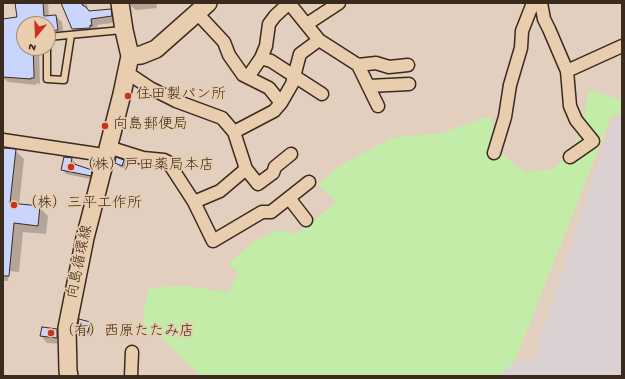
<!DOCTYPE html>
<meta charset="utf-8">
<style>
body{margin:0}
#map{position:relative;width:625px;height:379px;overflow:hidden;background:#e2cfbf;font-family:"Gochi Hand",sans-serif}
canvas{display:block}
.frame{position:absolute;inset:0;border:4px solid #3b2a1e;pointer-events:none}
.north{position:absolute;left:16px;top:16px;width:40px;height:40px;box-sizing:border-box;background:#e8cdaf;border:1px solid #a38c75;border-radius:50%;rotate:199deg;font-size:11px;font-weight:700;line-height:16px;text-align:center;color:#3b2a1e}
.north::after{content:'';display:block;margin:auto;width:14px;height:18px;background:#c8321e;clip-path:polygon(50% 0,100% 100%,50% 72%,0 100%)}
</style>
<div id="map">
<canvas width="625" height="379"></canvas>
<div class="frame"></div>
<div class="north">N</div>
</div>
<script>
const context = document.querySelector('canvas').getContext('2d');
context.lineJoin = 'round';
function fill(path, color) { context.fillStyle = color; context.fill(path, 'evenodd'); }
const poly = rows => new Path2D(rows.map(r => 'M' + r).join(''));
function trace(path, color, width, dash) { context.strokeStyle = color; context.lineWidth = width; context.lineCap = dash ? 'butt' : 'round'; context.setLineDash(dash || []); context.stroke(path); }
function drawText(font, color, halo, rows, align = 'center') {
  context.font = font + ' "Gochi Hand","Klee One",sans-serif'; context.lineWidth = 3.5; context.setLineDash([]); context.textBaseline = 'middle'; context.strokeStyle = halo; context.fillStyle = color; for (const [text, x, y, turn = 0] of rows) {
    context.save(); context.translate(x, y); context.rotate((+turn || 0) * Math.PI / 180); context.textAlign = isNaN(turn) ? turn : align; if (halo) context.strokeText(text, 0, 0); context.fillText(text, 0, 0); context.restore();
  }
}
const built = poly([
 [615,115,622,116,622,376,499,376,515,361,533,361]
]);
const green = poly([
 [589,90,622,100,622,116,612,115,515,361,499,376,201,376,164,340,141,330,148,288,183,286,229,292,238,273,229,263,251,243,279,230,297,234,336,202,318,185,339,166,392,138,442,133,490,116,499,152,525,172,553,169,572,150,581,133]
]);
const shadow = poly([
 [16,3,48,3,49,16,56,16,62,22,64,36,48,38,48,24,24,24,24,48,39,48,40,84,37,83,36,85,8,82,3,78,3,20,18,18],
 [62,3,86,3,87,4,88,10,89,12,110,10,117,17,118,22,97,25,98,32,79,35,73,28],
 [131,3,156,3,157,8,136,10,131,6],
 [3,149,15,150,24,159,19,205,39,207,48,216,46,234,23,232,19,272,9,271,8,281,3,281],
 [71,159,76,163,75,166,92,171,96,176,95,180,66,174,62,169],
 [124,161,128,165,127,169,120,167,116,163],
 [90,323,94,327,92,336,83,334,78,330],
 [57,330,63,337,64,344,47,343,41,336]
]);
const building = poly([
 [15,3,43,3,44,16,56,15,58,30,48,31,48,24,24,24,24,48,33,48,34,73,34,78,31,78,31,79,3,77,3,19,17,17,15,3],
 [61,3,82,3,82,5,86,7,89,11,111,9,112,16,91,19,92,26,90,25,90,28,72,29,61,3],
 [3,148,16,149,10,203,40,206,38,226,14,223,9,276,3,276,3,148],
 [64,157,72,158,71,163,92,170,91,176,61,170,64,157],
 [116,157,124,160,122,166,115,163,116,157],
 [79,319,90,322,88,332,77,330,79,319],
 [42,327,57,329,57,338,40,336,42,327]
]);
const service = poly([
 [48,37,122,30],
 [47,48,47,79,64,80,71,35]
]);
const minor = poly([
 [289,3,319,40,358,65,378,106],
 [541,3,544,19,549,29,567,71,570,106,576,120,593,141,570,157],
 [307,24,339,3],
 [261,58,271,61,322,94],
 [358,65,376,63,389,67,408,65],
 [567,71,622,46],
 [126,72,150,88,176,101,222,118,234,132,274,111,281,103,269,88,243,75,229,55,224,42,197,13],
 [248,77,261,58,266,46,269,24,275,16,289,3],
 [369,86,409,84],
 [281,103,292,84,300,54,319,40],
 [234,132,246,169,258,184,273,173,275,167,291,154],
 [3,140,77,151,97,154,105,157],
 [108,147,143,158,164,160,168,162,194,202,220,191,246,169],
 [494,153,505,117,510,85,521,48,522,31,533,3],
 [289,198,306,220],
 [194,202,213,241,262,212,271,212,309,182],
 [131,376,132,352]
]);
const secondary = poly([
 [130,56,141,55,156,49,208,3],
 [69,376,68,371,67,328,85,238,122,94,130,56,124,30,120,3]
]);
const markers = [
 [128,96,4,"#c8321e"],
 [105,126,4,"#c8321e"],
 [71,167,4,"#c8321e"],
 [14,205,4,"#c8321e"],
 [51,333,4,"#c8321e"]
];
const poiNames = [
 ["住田製パン所",136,96],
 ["向島郵便局",113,126],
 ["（株）戸田薬局本店",79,167],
 ["（株）三平工作所",22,205],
 ["（有）西原たたみ店",59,333]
];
const streetNames = [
 ["向島循環線",81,262,-78]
];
fill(built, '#dbd1d2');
fill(green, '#c3eca8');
fill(shadow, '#0003');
fill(building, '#cad5fd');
trace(building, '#3b2a1e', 1);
trace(service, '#3b2a1e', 9);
trace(minor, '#3b2a1e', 15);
trace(secondary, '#3b2a1e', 20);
trace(service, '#e8cdaf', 6);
trace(minor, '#e8cdaf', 12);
trace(secondary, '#e8cdaf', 17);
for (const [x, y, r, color] of markers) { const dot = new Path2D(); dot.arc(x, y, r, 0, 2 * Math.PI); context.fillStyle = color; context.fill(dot); trace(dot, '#e8cdaf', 1.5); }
drawText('15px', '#3b2a1e', '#e8cdaf', poiNames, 'left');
drawText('15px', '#3b2a1e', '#e8cdaf', streetNames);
</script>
